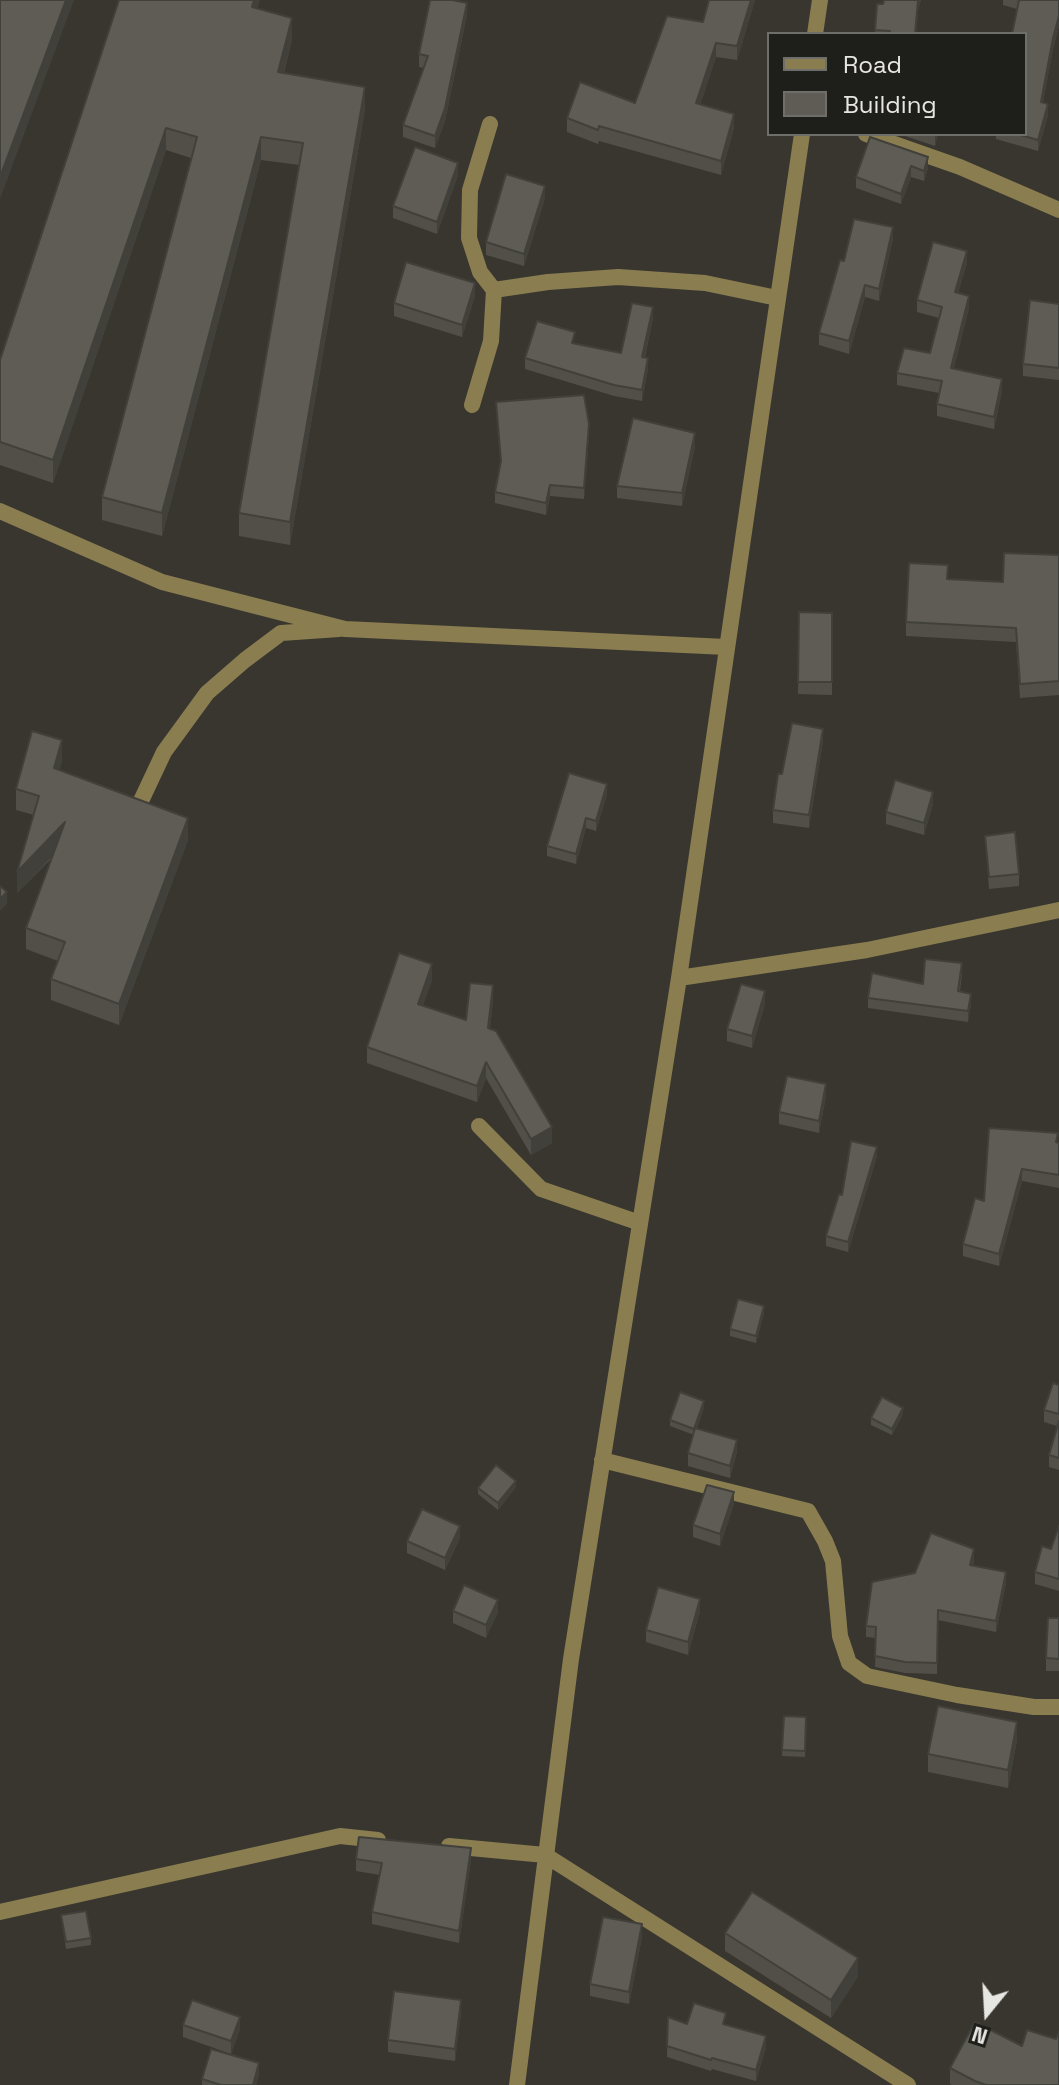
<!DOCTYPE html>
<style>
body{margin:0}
#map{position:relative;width:1059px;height:2085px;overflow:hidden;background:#38362f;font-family:"Space Grotesk",sans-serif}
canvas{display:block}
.legend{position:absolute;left:767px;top:32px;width:260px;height:104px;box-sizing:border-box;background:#1e1e1a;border:2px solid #6e6e6a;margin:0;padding:10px 14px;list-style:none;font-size:24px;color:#e7e6e2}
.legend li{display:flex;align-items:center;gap:16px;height:40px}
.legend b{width:40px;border:2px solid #6e6e6a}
.north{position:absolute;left:947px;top:1973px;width:80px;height:80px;-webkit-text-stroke:6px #1e1e1a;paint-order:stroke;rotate:198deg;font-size:22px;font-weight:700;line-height:32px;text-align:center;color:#e7e6e2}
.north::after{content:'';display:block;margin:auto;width:28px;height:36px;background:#e7e6e2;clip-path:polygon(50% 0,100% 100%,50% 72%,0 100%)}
</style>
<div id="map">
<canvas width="1059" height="2085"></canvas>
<ul class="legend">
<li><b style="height:10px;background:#8a7d50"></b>Road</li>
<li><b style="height:22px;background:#5e5c54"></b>Building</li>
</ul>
<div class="north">N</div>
</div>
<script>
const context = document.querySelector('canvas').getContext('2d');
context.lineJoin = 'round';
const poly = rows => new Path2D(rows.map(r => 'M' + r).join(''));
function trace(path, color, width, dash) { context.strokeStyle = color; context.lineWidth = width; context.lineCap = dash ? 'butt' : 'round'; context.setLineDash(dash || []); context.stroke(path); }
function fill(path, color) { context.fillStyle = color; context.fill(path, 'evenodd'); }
const service = poly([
 [490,124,470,190,469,238,480,272,494,290],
 [866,134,960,167,1059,210],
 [472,405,491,341,494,290,548,282,618,277,705,283,777,298],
 [140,803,164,752,207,693,245,660,281,633,339,629],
 [479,1126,541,1189,640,1223]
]);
const minor = poly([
 [815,34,820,0],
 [0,511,162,582,345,629,726,647],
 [679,978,867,950,1059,910],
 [602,1460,808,1511,825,1541,833,1561,840,1636,849,1663,867,1676,957,1695,1034,1707,1059,1707],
 [449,1846,545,1855,908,2085],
 [0,1912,340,1836,378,1840],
 [517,2085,571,1659,679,978,802,134]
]);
const wall = poly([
 [119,0,258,8,292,40,284,73,365,110,290,545,239,536,239,513,299,165,261,160,162,536,102,520,102,497,191,158,166,150,53,483,0,465,0,360],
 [709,0,755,0,737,60,716,57,700,105,734,128,721,175,599,141,598,144,567,132,567,118,635,103,703,22],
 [884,0,921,0,918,10,916,34,875,34,877,4,883,4],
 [1003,0,1059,0,1059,26,1053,49,1043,102,1048,115,1038,151,996,139,996,134,1025,134,1017,9,1003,5],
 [467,15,445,121,435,148,403,137,403,125,424,68,419,67,419,54],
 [899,134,938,134,935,146],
 [870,137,928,168,924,181,911,177,901,204,856,188,856,177],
 [458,175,437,234,393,218,393,206],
 [545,198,524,266,486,255,486,242],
 [893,239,879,301,865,297,849,354,819,345,819,333,844,261],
 [967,263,958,293,969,308,954,368,1002,391,994,429,937,416,937,404,939,393,897,385,897,373,930,353,939,318,917,312,917,300],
 [475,296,462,337,394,316,394,303],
 [1059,304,1059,380,1023,376,1023,364],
 [653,318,645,357,648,369,642,401,614,396,525,369,525,358,621,353],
 [496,402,589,435,584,499,550,496,546,515,495,503,495,492,501,464],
 [695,446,682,506,617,498,617,486],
 [1059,555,1059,695,1020,698,1016,642,906,636,906,622,948,580,1003,582],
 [799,612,832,613,832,695,798,694],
 [823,741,809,828,773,823,773,810,782,774],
 [62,761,59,770,188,840,119,1025,51,1000,51,979,58,961,26,949,26,928,53,857,17,893,34,815,16,810,16,789],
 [607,794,596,831,586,828,576,864,547,856,547,846],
 [933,804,924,835,886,824,886,812],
 [985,836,1019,874,1019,886,989,889],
 [962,974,960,991,971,1004,968,1022,868,1008,868,998],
 [432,980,423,1005,466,1020,493,1001,490,1028,552,1143,531,1155,486,1078,477,1102,367,1063,367,1047],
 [765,1004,752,1048,727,1041,727,1029],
 [826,1096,819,1133,779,1124,779,1112],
 [989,1128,1059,1143,1059,1188,1022,1181,999,1266,963,1256,963,1244,984,1201],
 [877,1156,848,1252,826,1246,826,1236],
 [764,1313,756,1343,730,1336,730,1329],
 [1059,1385,1059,1470,1049,1467,1049,1455,1057,1426,1044,1422,1044,1410],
 [704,1407,697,1428,737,1452,730,1478,688,1466,688,1453,694,1435,670,1426,670,1420],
 [903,1414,892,1435,871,1425,871,1418],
 [516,1487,498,1510,478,1494,478,1488],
 [734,1504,720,1546,693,1537,693,1525],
 [1059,1526,1059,1591,1035,1584,1035,1572,1051,1549],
 [460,1538,445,1570,407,1553,407,1541],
 [974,1560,973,1566,1006,1583,996,1632,938,1620,937,1674,905,1673,875,1667,876,1638,866,1637,866,1626],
 [453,1611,498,1612,486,1638,453,1623],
 [700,1611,688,1655,646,1642,646,1630],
 [1059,1618,1059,1671,1046,1671,1046,1658],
 [784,1716,806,1717,805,1757,782,1756],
 [1017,1740,1008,1788,928,1772,928,1754],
 [356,1859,471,1860,459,1943,372,1924,372,1912,380,1875,356,1871],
 [61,1915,91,1938,91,1945,66,1949],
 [725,1933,858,1976,831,2018,725,1951],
 [642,1937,629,2004,590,1996,590,1984],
 [461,2012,455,2061,388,2052,388,2040],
 [668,2017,687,2024,726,2025,766,2047,756,2081,712,2069,711,2071,667,2057],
 [183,2025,240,2029,231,2054,183,2037],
 [1056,2039,1059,2085,952,2085,950,2084,950,2068,1022,2046],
 [259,2075,256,2085,202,2085,202,2079]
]);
const shadedWall = poly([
 [66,0,74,0,0,199,0,177],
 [254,0,260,0,252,30,252,7],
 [751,0,755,0,737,60,737,46],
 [918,0,921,0,918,10,915,34],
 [467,3,467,15,445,121,435,148,435,136],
 [1059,16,1059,26,1053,49,1041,113,1041,102,1053,38],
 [292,18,292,40,278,95,278,72],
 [716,43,716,57,696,118,696,103],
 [365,87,365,110,290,545,290,522],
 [1048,104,1048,115,1038,151,1038,140],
 [734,114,734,128,721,175,721,161],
 [166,128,166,150,53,483,53,460],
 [935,134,938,134,935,146],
 [261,137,261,160,162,536,162,513],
 [928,157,928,168,924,181,924,171],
 [458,163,458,175,437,234,437,222],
 [911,166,911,177,901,204,901,194],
 [545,186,545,198,524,266,524,254],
 [893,227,893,239,879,301,879,289],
 [967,251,967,263,955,305,955,292],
 [475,283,475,296,462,337,462,325],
 [865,285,865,297,849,354,849,341],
 [969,296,969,308,951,380,951,368],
 [653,307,653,318,642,368,642,357],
 [648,358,648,369,642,401,642,390],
 [1002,379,1002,391,994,429,994,417],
 [589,424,589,435,584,499,584,488],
 [695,433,695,446,682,506,682,493],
 [550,485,550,496,546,515,546,503],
 [823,729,823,741,809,828,809,815],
 [62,740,62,761,54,790,54,768],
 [607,784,607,794,596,831,596,821],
 [933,792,933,804,924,835,924,823],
 [188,818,188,840,119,1025,119,1004],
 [586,818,586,828,576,864,576,854],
 [65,822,65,843,17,893,17,872],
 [7,892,7,904,0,911,0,899],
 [432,964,432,980,418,1020,418,1004],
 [493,985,493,1001,488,1044,488,1028],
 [765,991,765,1004,752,1048,752,1036],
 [971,994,971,1004,968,1022,968,1011],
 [486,1062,486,1078,477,1102,477,1086],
 [826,1084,826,1096,819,1133,819,1121],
 [552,1127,552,1143,531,1155,531,1139],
 [877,1147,877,1156,848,1252,848,1242],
 [1022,1169,1022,1181,999,1266,999,1254],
 [764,1306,764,1313,756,1343,756,1336],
 [704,1401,704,1407,694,1435,694,1429],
 [903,1408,903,1414,892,1435,892,1429],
 [737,1440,737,1452,730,1478,730,1466],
 [516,1481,516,1487,498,1510,498,1503],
 [734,1492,734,1504,720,1546,720,1534],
 [460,1526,460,1538,445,1570,445,1558],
 [974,1549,974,1560,970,1576,970,1565],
 [1006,1572,1006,1583,996,1632,996,1621],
 [700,1599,700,1611,688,1655,688,1642],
 [498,1600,498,1612,486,1638,486,1625],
 [1017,1722,1017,1740,1008,1788,1008,1770],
 [471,1848,471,1860,459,1943,459,1931],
 [642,1924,642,1937,629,2004,629,1992],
 [858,1958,858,1976,831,2018,831,2000],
 [461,2000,461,2012,455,2061,455,2049],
 [240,2017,240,2029,231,2054,231,2041],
 [766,2036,766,2047,756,2081,756,2070],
 [259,2063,259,2075,256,2085,253,2085]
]);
const building = poly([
 [0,0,66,0,0,177,0,0],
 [119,0,254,0,252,7,292,18,278,72,365,87,290,522,239,513,303,143,261,137,162,513,102,497,197,137,166,128,53,460,0,442,0,360,119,0],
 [430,0,452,0,467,3,445,108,435,136,403,125,428,56,419,54,430,0],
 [709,0,751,0,737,46,716,43,696,103,734,114,721,161,599,126,598,130,567,118,580,82,635,103,667,16,703,22,709,0],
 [884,0,918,0,915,34,889,34,890,31,875,30,877,4,883,4,884,0],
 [1019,0,1059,0,1059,16,1053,38,1041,102,1048,104,1038,140,1017,134,1025,134,1025,34,1012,34,1019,0],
 [870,137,928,157,924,171,911,166,901,194,856,177,870,137],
 [415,147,458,163,437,222,393,206,415,147],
 [506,174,545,186,524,254,486,242,506,174],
 [854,219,893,227,879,289,865,285,849,341,819,333,840,260,844,261,854,219],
 [933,242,967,251,955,292,969,296,951,368,1002,379,994,417,937,404,942,381,897,373,904,348,930,353,942,307,917,300,933,242],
 [406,262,475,283,462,325,394,303,406,262],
 [1030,300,1059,304,1059,368,1023,364,1030,300],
 [632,303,653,307,642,357,648,358,642,390,614,385,525,358,537,321,575,332,572,343,621,353,632,303],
 [584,395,589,424,584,488,550,485,546,503,495,492,501,461,496,402,584,395],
 [633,418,695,433,682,493,617,486,633,418],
 [1004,553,1059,555,1059,681,1020,684,1016,628,906,622,909,563,948,565,947,579,1003,582,1004,553],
 [799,612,832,613,832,682,798,682,799,612],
 [792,723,823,729,809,815,773,810,778,774,782,774,792,723],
 [32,731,62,740,54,768,188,818,119,1004,51,979,65,942,26,928,65,822,17,872,39,796,16,789,32,731],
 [569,773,607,784,596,821,586,818,576,854,547,846,569,773],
 [895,780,933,792,924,823,886,812,895,780],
 [1015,832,1019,874,989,877,985,836,1015,832],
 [0,886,7,892,0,899,0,886],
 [399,953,432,964,418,1004,466,1020,470,983,493,985,488,1028,496,1031,552,1127,531,1139,486,1062,477,1086,367,1047,399,953],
 [925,959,962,963,958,991,971,994,968,1011,868,998,872,973,923,984,925,959],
 [741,984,765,991,752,1036,727,1029,741,984],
 [787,1076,826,1084,819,1121,779,1112,787,1076],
 [989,1128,1058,1133,1056,1142,1059,1143,1059,1175,1022,1169,999,1254,963,1244,975,1198,984,1201,989,1128],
 [851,1141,877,1147,848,1242,826,1236,839,1194,842,1195,851,1141],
 [738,1299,764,1306,756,1336,730,1329,738,1299],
 [1053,1383,1059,1385,1059,1414,1044,1410,1053,1383],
 [680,1392,704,1401,694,1429,670,1420,680,1392],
 [882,1397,903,1408,892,1429,871,1418,882,1397],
 [1059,1421,1059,1458,1049,1455,1059,1421],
 [695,1428,737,1440,730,1466,688,1453,695,1428],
 [496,1465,516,1481,498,1503,478,1488,496,1465],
 [707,1485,734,1492,720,1534,693,1525,707,1485],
 [422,1509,460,1526,445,1558,407,1541,422,1509],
 [1059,1526,1059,1579,1035,1572,1042,1546,1051,1549,1059,1526],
 [931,1533,974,1549,970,1565,1006,1572,996,1621,938,1610,937,1663,905,1662,875,1656,876,1627,866,1626,872,1582,915,1573,931,1533],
 [464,1585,498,1600,486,1625,453,1611,464,1585],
 [658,1587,700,1599,688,1642,646,1630,658,1587],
 [1048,1618,1059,1618,1059,1659,1046,1658,1048,1618],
 [938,1706,1017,1722,1008,1770,928,1754,938,1706],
 [784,1716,806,1717,805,1751,782,1750,784,1716],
 [359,1837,471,1848,459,1931,372,1912,382,1863,356,1859,359,1837],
 [752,1892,858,1958,831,2000,725,1933,752,1892],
 [86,1911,91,1938,66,1942,61,1915,86,1911],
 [603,1917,642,1924,629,1992,590,1984,603,1917],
 [394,1991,461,2000,455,2049,388,2040,394,1991],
 [192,2000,240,2017,231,2041,183,2025,192,2000],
 [694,2003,726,2013,723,2024,766,2036,756,2070,712,2058,711,2060,667,2046,668,2017,687,2024,694,2003],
 [975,2022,1022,2046,1027,2030,1056,2039,1059,2031,1059,2085,986,2085,975,2081,950,2068,975,2022],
 [211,2049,259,2063,253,2085,221,2085,202,2079,211,2049]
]);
trace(service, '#8a7d50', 16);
trace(minor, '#8a7d50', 16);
fill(wall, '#514f48');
fill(shadedWall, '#42403b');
fill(building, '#5e5c54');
trace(building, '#42403b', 2);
</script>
